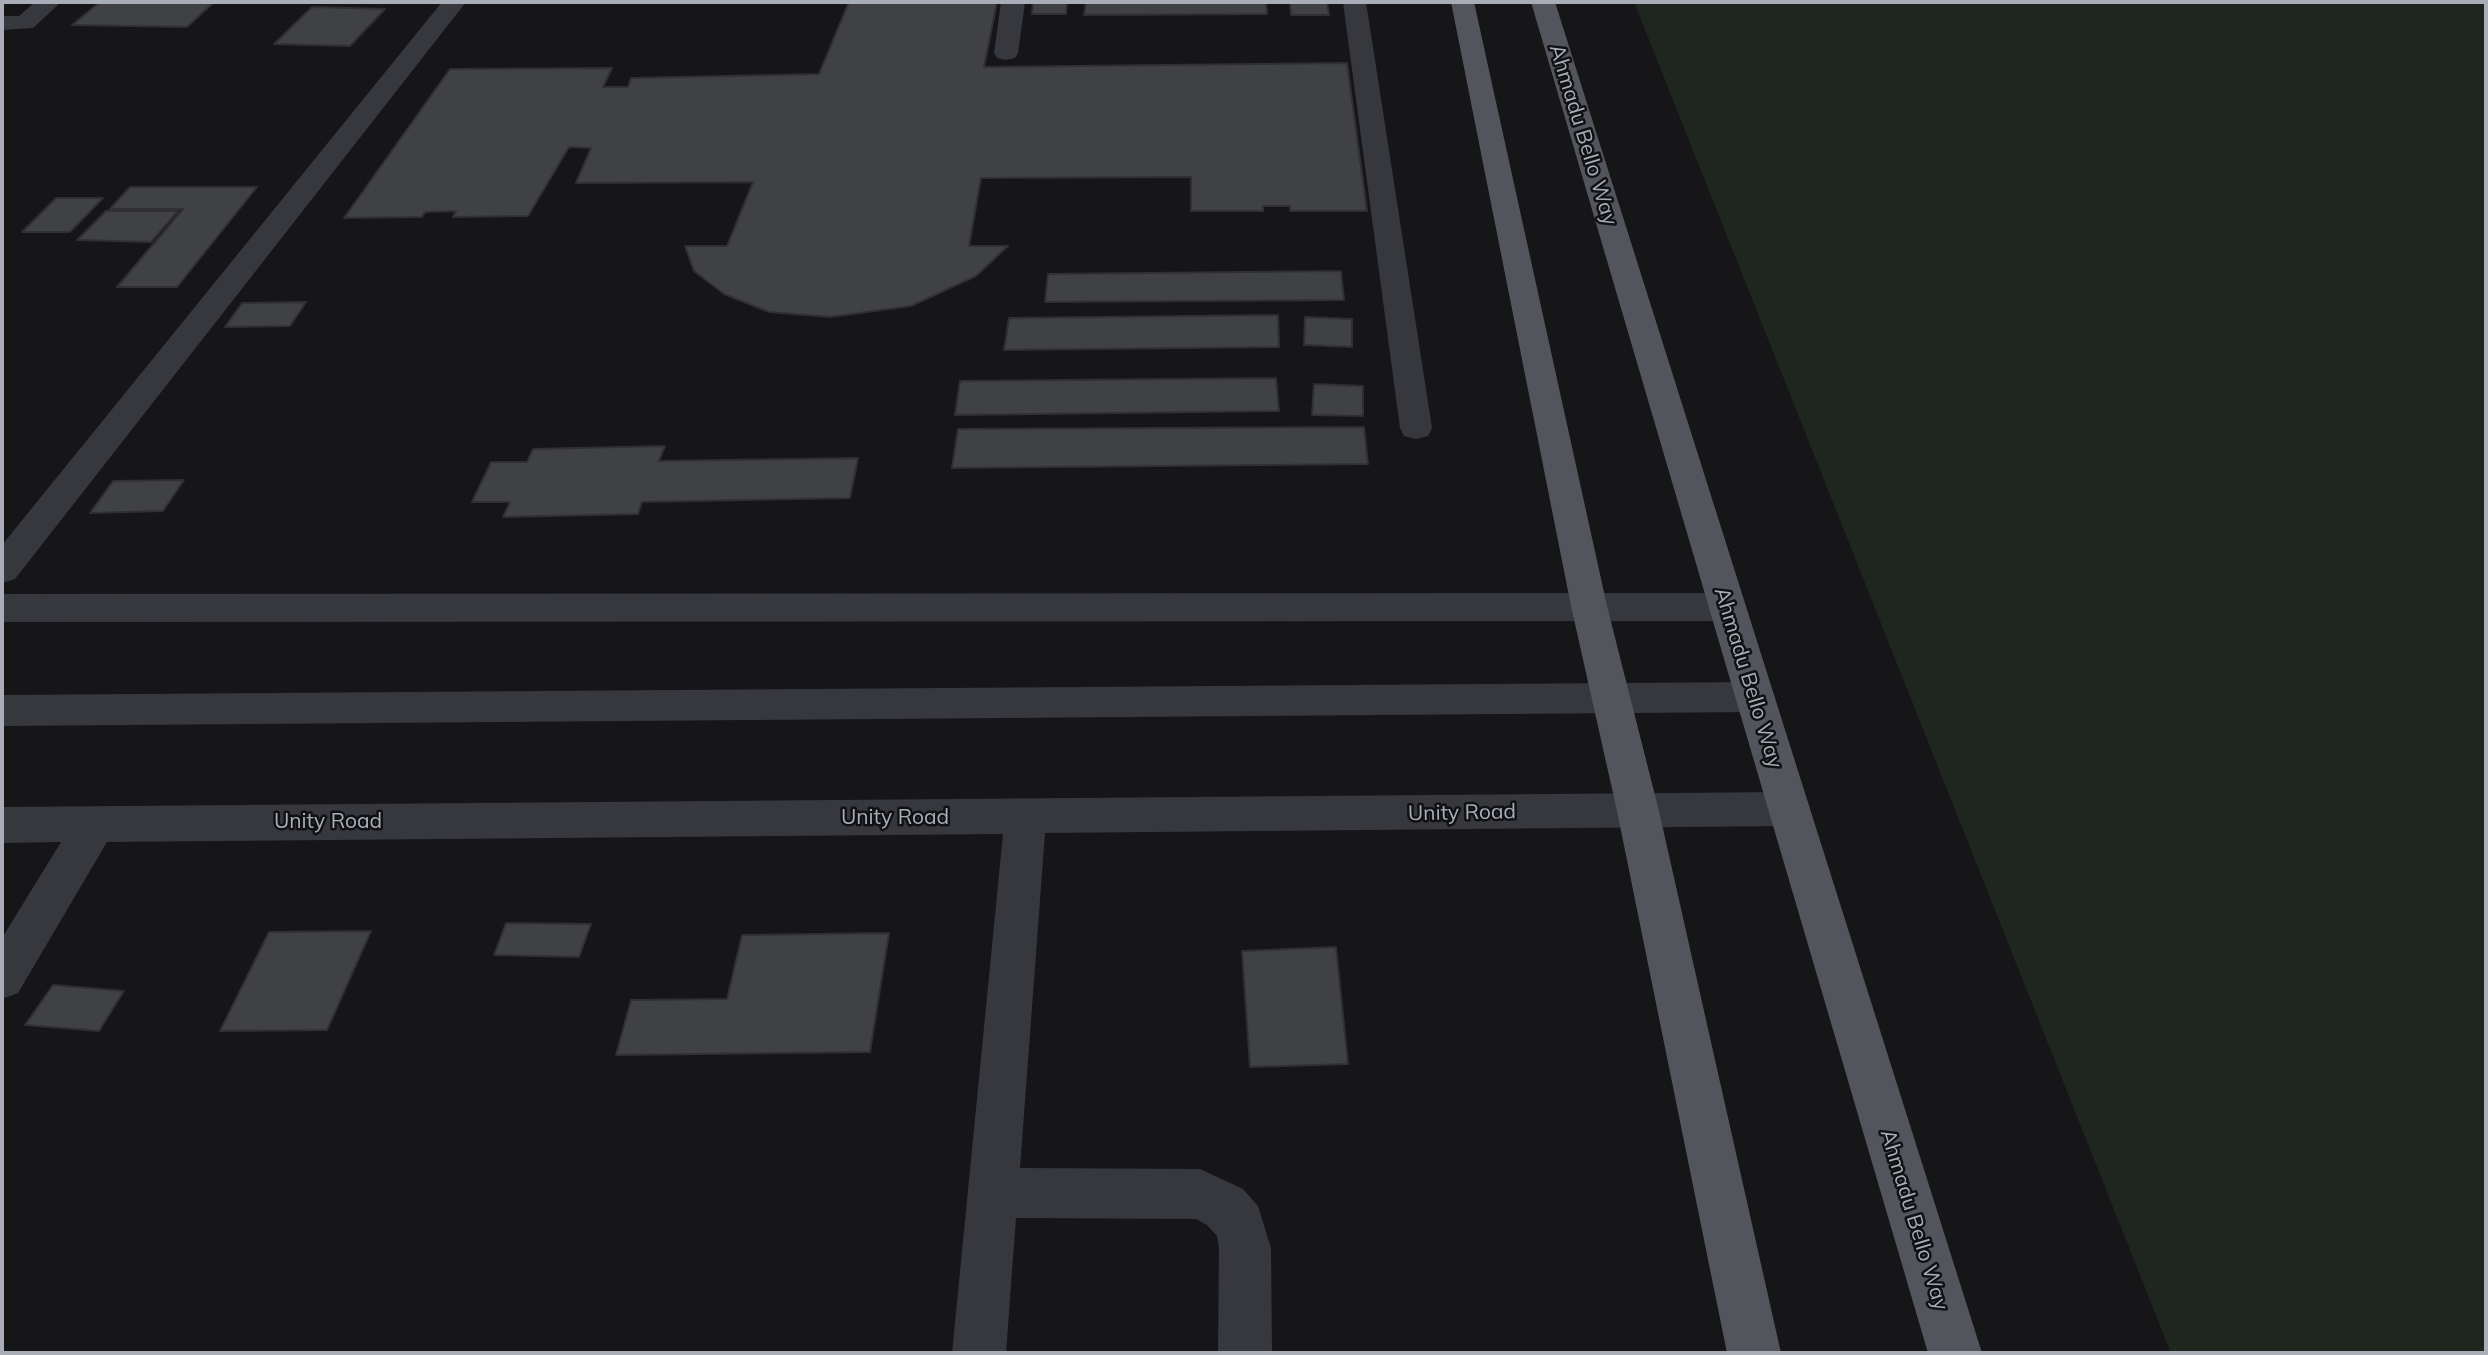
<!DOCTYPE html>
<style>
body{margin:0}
#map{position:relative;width:2488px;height:1355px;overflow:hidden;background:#161618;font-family:Mulish,sans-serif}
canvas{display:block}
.frame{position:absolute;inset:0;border:4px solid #a8adb8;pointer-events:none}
</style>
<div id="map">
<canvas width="2488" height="1355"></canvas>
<div class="frame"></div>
</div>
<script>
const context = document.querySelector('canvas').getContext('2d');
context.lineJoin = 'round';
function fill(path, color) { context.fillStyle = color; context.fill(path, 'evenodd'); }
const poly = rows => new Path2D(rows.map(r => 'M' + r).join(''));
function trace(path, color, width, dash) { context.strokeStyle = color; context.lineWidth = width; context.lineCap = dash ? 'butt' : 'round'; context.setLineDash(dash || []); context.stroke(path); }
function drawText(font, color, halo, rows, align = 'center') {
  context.font = font + ' Mulish,sans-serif'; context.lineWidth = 5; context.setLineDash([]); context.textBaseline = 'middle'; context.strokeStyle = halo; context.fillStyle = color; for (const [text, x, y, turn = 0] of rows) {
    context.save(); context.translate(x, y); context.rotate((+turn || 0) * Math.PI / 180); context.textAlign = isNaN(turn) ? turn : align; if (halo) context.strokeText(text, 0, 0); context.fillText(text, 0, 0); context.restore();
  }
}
const green = poly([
 [1634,2,2486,2,2486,1353,2171,1353]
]);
const building = poly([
 [100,2,214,2,187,27,72,25,100,2],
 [849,2,997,2,984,67,1347,63,1367,211,1290,211,1290,206,1263,206,1263,211,1191,211,1191,177,981,178,969,246,1008,246,976,276,911,306,830,317,769,312,724,294,694,271,685,246,727,246,753,182,576,183,591,148,569,147,528,216,453,217,456,211,425,212,422,217,344,218,450,69,612,68,603,87,628,87,631,78,819,74,849,2],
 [1033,2,1067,2,1066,14,1032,14,1033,2],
 [1086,2,1266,2,1267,14,1084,15,1086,2],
 [1290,2,1327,2,1329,15,1291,15,1290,2],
 [312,7,385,9,350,46,274,44,312,7],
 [130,187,257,187,177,287,117,287,183,209,110,209,130,187],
 [56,198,103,198,70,232,22,232,56,198],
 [106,211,178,211,151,242,77,240,106,211],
 [1341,271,1344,300,1045,302,1048,274,1341,271],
 [306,302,290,326,225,327,242,303,306,302],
 [1278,315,1279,347,1004,350,1009,318,1278,315],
 [1305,317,1352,319,1352,347,1304,345,1305,317],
 [1276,378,1279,411,955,415,960,381,1276,378],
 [1314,384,1363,386,1363,416,1312,415,1314,384],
 [1364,427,1368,464,952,468,958,429,1364,427],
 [665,446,659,461,858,458,850,498,642,502,638,514,503,517,510,502,472,502,491,462,527,462,533,449,665,446],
 [184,480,163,511,90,513,113,481,184,480],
 [506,923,591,924,579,957,494,955,506,923],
 [371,931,327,1030,220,1031,269,932,371,931],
 [889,933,870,1052,616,1055,631,1000,727,999,742,935,889,933],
 [1336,947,1348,1064,1250,1067,1242,951,1336,947],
 [53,985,124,991,99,1031,25,1025,53,985]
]);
const minor = poly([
 [35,2,61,2,33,28,2,30,2,16,19,16,35,2],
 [442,2,466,2,15,579,2,583,2,545,442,2],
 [1001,2,1025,2,1018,53,1015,58,1006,60,997,58,994,53,1001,2],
 [1343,2,1366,2,1432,428,1428,436,1416,439,1404,436,1400,428,1343,2],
 [1727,593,1740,597,1745,607,1740,617,1727,621,2,622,2,594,1727,593],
 [1756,682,1770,686,1775,697,1770,708,1756,712,2,726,2,695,1756,682],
 [1789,792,1804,797,1810,809,1804,821,1789,826,1045,833,1020,1168,1200,1169,1243,1189,1258,1206,1271,1248,1272,1353,1218,1353,1219,1248,1217,1236,1207,1225,1196,1219,1016,1218,1006,1353,952,1353,1003,834,107,842,18,993,2,999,2,938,61,842,2,843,2,807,1789,792]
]);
const major = poly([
 [1451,2,1474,2,1607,606,1659,811,1781,1353,1727,1353,1617,811,1571,606,1451,2],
 [1531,2,1555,2,1982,1353,1928,1353,1531,2]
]);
const streetNames = [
 ["Ahmadu Bello Way",1583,135,73],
 ["Ahmadu Bello Way",1748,678,73],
 ["Unity Road",1462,813,-1],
 ["Unity Road",895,818],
 ["Unity Road",328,822],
 ["Ahmadu Bello Way",1914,1220,73]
];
fill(green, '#1e261f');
fill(building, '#404145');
trace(building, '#303034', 2);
fill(minor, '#37383d');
fill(major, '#53555c');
drawText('21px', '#a8adb8', '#111113', streetNames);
</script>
